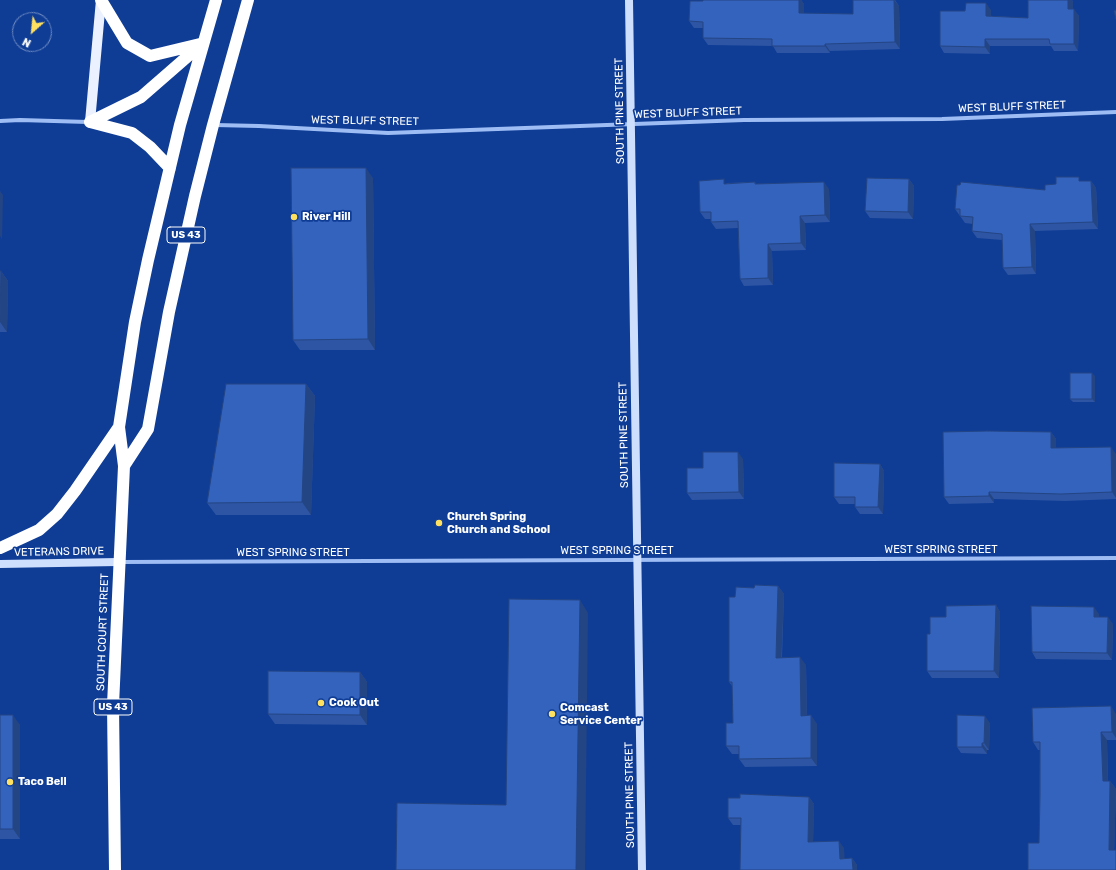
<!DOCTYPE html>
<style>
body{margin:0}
#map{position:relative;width:1116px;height:870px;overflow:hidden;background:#0f3d96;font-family:Rubik,sans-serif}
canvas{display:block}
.north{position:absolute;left:12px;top:12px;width:40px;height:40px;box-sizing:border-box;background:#0f3d96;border:1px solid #6f8bc0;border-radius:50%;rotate:207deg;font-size:11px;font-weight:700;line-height:16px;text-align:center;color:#fff}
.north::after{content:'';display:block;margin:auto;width:14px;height:18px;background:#ffe161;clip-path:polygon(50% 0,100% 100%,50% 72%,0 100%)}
</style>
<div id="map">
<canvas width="1116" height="870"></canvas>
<div class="north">N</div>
</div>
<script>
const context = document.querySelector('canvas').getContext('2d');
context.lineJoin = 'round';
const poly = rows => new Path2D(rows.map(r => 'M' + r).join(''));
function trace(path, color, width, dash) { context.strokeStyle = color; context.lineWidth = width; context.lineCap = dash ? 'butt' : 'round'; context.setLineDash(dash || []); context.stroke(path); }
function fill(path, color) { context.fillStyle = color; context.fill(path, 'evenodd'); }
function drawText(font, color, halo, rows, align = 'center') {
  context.font = font + ' Rubik,sans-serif'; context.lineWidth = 3.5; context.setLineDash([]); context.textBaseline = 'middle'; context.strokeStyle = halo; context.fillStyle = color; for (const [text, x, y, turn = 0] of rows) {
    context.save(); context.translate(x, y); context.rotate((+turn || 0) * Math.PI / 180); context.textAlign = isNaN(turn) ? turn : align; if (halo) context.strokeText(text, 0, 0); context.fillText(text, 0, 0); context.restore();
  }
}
const street = poly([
 [0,121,20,120,88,122],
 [215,125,259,126,388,133,744,120,942,119,1116,112],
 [120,562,1116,558]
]);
const secondary = poly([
 [629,0,642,870],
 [0,564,118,562]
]);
const primary = poly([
 [90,122,101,0]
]);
const highway = poly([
 [101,0,127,43,150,56,200,44],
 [90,122,141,97,203,43],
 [90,122,132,133,150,147,170,168],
 [124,466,148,429,169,312,195,196,213,125,248,0],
 [0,548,39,530,57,514,75,491,119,427],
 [115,870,113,705,124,466,119,427,135,322,148,260,180,125,216,0]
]);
const wall = poly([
 [801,0,804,4,804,14,853,14,895,0,899,6,900,49,830,51,830,53,777,53,773,46,708,45,703,38,703,28,694,28,689,21,703,1],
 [1028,0,1072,0,1073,2,1073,9,1079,16,1078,51,1054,51,1051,46,990,46,990,54,944,53,940,46,965,11,991,10,991,16,1028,18],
 [373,178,375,350,300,350,293,340],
 [909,179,914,186,913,219,870,218,865,211],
 [1082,181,1091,181,1096,188,1098,229,1035,231,1036,274,1008,275,1003,268,1002,240,977,238,972,231,973,224,965,223,955,209,960,185,1045,190,1056,184],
 [755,182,756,184,829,189,830,222,805,223,806,250,772,251,773,285,744,286,740,279,738,228,716,229,711,222,711,219,705,219,700,212,727,183],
 [0,271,1,271,8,281,7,332,0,332],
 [1095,376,1095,402,1073,402,1070,399],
 [306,384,315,396,311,515,216,515,207,503],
 [1051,432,1056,439,1056,448,1116,454,1116,499,1065,501,994,499,994,503,949,504,944,497],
 [743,459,744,499,692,500,687,493,703,468],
 [880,464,884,471,883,514,860,514,855,507,855,504,839,504,834,497],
 [778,586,784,594,782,658,806,665,807,715,817,724,817,766,745,767,739,759,739,754,732,754,726,746,733,723,732,686,729,682,735,597,754,588],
 [996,605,1000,612,999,678,932,678,927,671,930,634,946,617],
 [1099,614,1099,617,1113,624,1112,660,1036,659,1032,652],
 [360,672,367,682,367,725,275,724,268,714],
 [1116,714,1116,740,1107,740,1108,781,1110,781,1116,789,1114,850,1116,850,1116,870,1039,843,1040,750,1038,750,1033,742],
 [0,715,20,725,20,839,0,839],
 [990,723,989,750,987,750,987,754,961,753,957,747],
 [809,797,814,804,813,842,844,848,844,859,852,858,857,865,857,870,740,870,741,825,733,825,728,818,740,798]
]);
const shadedWall = poly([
 [799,0,801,0,804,4,804,20,799,13],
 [894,0,899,6,900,49,895,42],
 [1068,0,1072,0,1073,2,1073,16,1068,9],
 [986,3,991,10,991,23,986,16],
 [1074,9,1079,16,1078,51,1074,44],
 [985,39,990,46,990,54,985,47],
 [825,44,830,51,830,53,825,46],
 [366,168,373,178,375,350,368,339],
 [909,179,914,186,913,219,908,212],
 [1091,181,1096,188,1098,229,1093,222],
 [824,182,829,189,830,222,825,215],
 [0,191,3,195,2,239,0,236],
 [800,216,805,223,806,250,801,243],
 [1030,224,1035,231,1036,274,1032,267],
 [768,244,772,251,773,285,768,278],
 [1,271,8,281,7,332,0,322],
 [1092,373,1095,376,1095,402,1092,399],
 [306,384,315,396,311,515,302,502],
 [1051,432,1056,439,1056,455,1051,448],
 [1111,447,1116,454,1116,498,1112,492],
 [738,452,743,459,744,499,739,492],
 [880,464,884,471,883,514,878,507],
 [989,492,994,499,994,503,989,496],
 [778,586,784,594,781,666,776,658],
 [580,600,588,613,585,870,576,870],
 [996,605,1000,612,999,678,994,671],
 [1094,607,1099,614,1099,624,1094,617],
 [1108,617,1113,624,1112,660,1107,653],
 [800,657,806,665,807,724,801,716],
 [360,672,367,682,367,725,360,715],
 [1111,706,1116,714,1116,738,1112,732],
 [13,715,20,725,20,839,13,829],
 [811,715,817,724,817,766,811,758],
 [985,716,990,723,989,750,984,743],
 [1101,732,1107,740,1108,789,1103,781],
 [982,743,987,750,987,754,982,747],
 [1110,781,1116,789,1114,858,1109,850],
 [809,797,814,804,813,849,808,842],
 [839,841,844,848,845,866,840,859],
 [852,858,857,865,857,870,853,870]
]);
const building = poly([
 [703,0,799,0,799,13,853,14,853,0,894,0,895,42,825,44,825,46,772,46,772,39,703,38,703,22,689,21,690,1,703,1,703,0],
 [1028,0,1068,0,1068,9,1074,9,1074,44,1050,44,1049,39,985,39,985,47,940,46,940,11,965,11,966,3,986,3,986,16,1028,18,1028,0],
 [1116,10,1116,19,1114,11,1116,10],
 [291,168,366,168,368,339,293,340,291,168],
 [1056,177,1079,177,1079,181,1091,181,1093,222,1030,224,1032,267,1003,268,1002,234,972,231,973,217,960,216,960,209,955,209,957,185,960,185,961,182,1045,190,1045,185,1056,184,1056,177],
 [867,178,909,179,908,212,865,211,867,178],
 [724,179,724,184,755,182,755,184,824,182,825,215,800,216,801,243,768,244,768,278,740,279,738,221,711,222,711,212,700,212,699,181,724,179],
 [0,271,1,271,0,322,0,271],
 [1070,373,1092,373,1092,399,1070,399,1070,373],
 [226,384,306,384,302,502,207,503,226,384],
 [988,431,1051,432,1051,448,1111,447,1112,492,1061,494,989,492,989,496,944,497,943,432,988,431],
 [703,452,738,452,739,492,687,493,687,468,703,468,703,452],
 [834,463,880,464,878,507,855,507,855,497,834,497,834,463],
 [755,585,778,586,776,658,800,657,801,716,811,715,811,758,739,759,739,746,726,746,726,723,733,723,732,682,729,682,729,597,735,597,736,587,754,588,755,585],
 [509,599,580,600,576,870,396,870,397,803,506,805,509,599],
 [996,605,994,671,927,671,927,634,930,634,930,617,946,617,946,606,996,605],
 [1031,606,1094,607,1094,617,1108,617,1107,653,1032,652,1031,606],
 [268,671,360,672,360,715,268,714,268,671],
 [1111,706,1112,732,1101,732,1103,781,1110,781,1109,850,1116,850,1116,870,1028,870,1028,843,1039,843,1040,796,1040,742,1033,742,1032,708,1111,706],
 [0,715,13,715,13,829,0,829,0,715],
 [957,715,985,716,984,743,982,743,982,747,957,747,957,715],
 [740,794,809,797,808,842,839,841,840,859,852,858,853,870,740,870,741,818,728,818,728,798,740,798,740,794]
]);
const markers = [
 [294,217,4,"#ffe161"],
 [439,523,4,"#ffe161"],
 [321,703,4,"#ffe161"],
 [552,714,4,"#ffe161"],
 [10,782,4,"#ffe161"]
];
const shields = [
 [186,235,38],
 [113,707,38]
];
const shieldNames = [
 ["US 43",186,235],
 ["US 43",113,707]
];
const streetNames = [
 ["WEST BLUFF STREET",1012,107,-2],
 ["SOUTH PINE STREET",620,111,-91],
 ["WEST BLUFF STREET",688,113,-2],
 ["WEST BLUFF STREET",365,121,1],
 ["SOUTH PINE STREET",624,435,-91],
 ["WEST SPRING STREET",941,550],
 ["WEST SPRING STREET",617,551],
 ["VETERANS DRIVE",59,552,-1],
 ["WEST SPRING STREET",293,553],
 ["SOUTH COURT STREET",103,632,-88],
 ["SOUTH PINE STREET",630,795,-91]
];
const poiNames = [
 ["River Hill",302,217],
 ["Church Spring",447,517],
 ["Church and School",447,530],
 ["Cook Out",329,703],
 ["Comcast",560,708],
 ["Service Center",560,721],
 ["Taco Bell",18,782]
];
trace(street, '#9ebdf4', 4);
trace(secondary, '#cedefd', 8);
trace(primary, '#ebf1ff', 10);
trace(highway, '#fff', 12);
fill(wall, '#2d55a3');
fill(shadedWall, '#244584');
fill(building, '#3463bd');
trace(building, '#244584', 1);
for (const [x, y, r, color] of markers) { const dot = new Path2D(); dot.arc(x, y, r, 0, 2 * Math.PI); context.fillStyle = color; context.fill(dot); trace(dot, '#0f3d96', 1.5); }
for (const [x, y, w] of shields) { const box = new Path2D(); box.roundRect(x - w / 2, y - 8, w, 16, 3); context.fillStyle = '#0f3d96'; context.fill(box); trace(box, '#fff', 1); }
drawText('bold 10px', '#fff', null, shieldNames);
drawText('11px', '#fff', '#0f3d96', streetNames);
drawText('bold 11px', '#fff', '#0f3d96', poiNames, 'left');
</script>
